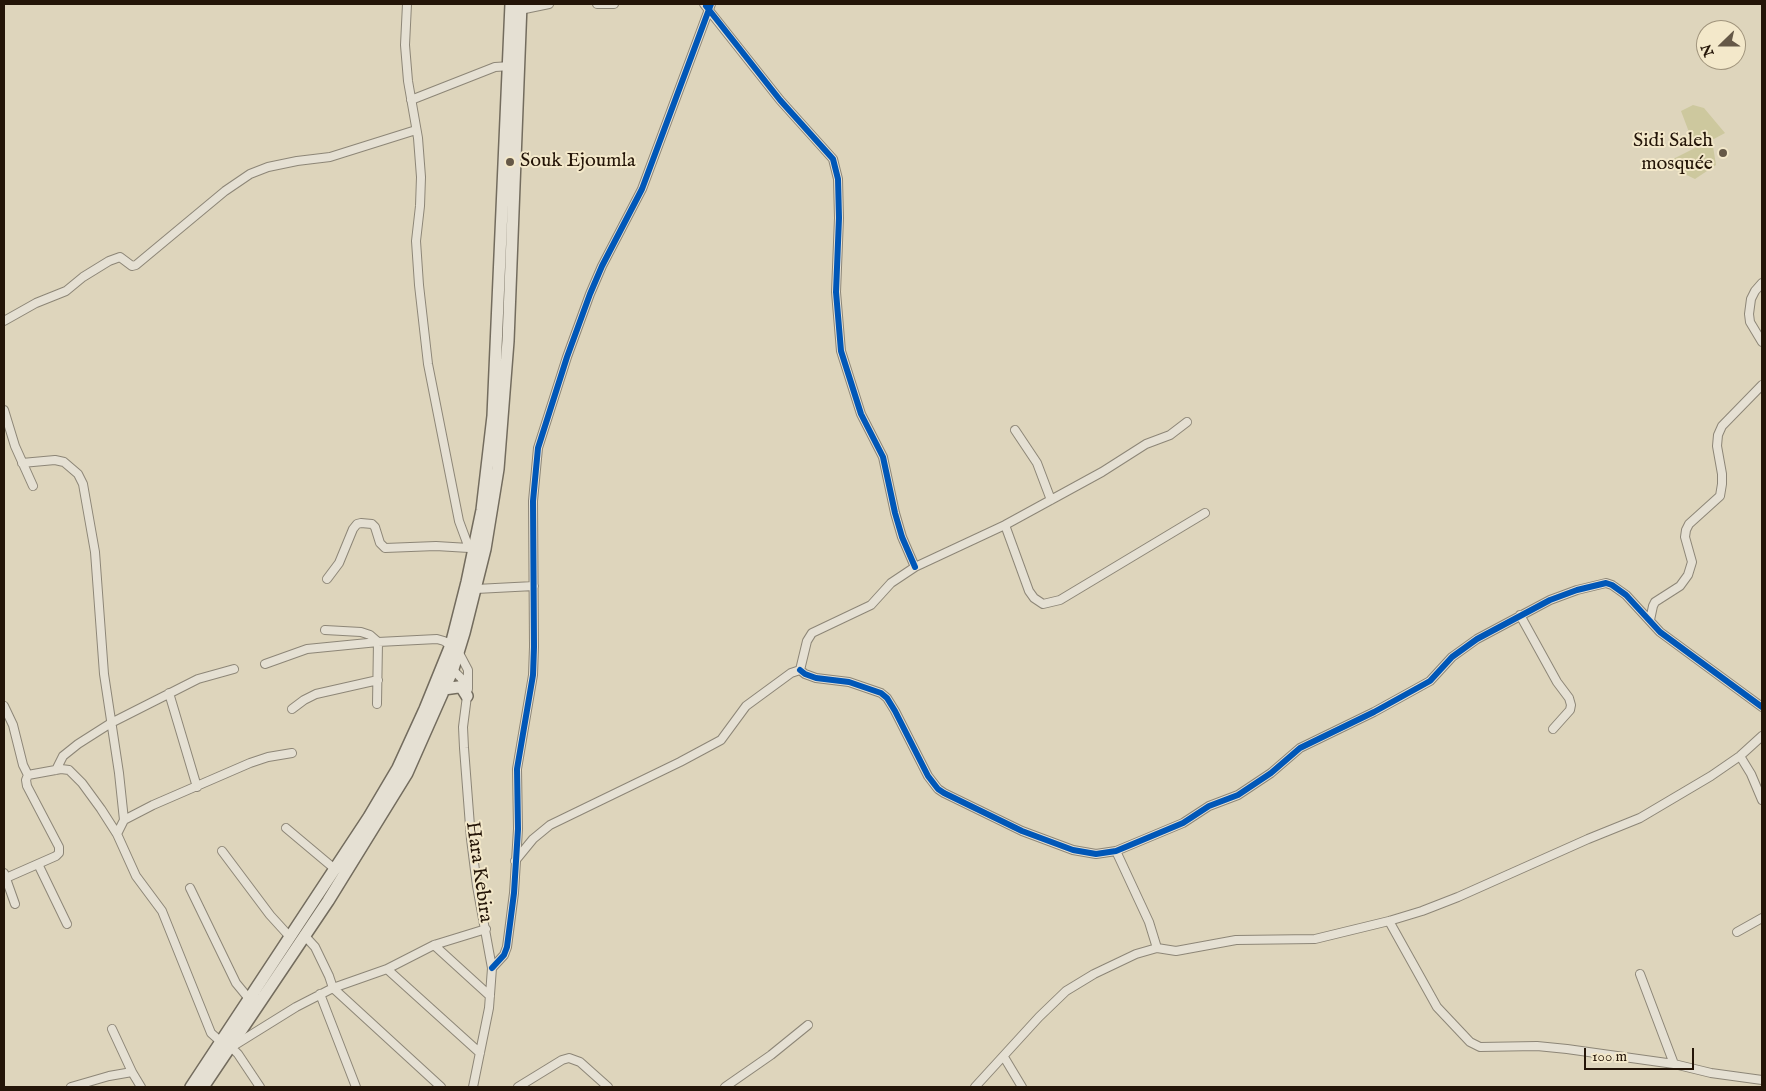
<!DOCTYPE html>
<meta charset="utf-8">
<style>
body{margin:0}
#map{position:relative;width:1766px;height:1091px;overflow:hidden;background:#ded5bc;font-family:"IM FELL English",serif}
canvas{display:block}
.frame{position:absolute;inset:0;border:5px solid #241508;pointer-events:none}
.north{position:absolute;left:1696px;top:20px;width:50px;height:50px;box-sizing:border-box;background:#f3e8ca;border:1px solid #a0947c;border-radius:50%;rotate:248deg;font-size:14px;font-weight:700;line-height:20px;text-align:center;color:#241508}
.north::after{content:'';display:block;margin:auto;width:18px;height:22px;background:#655847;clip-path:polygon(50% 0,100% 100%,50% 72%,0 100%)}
.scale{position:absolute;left:1584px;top:1048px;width:110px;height:22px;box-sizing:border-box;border:2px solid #241508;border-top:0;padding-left:6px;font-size:15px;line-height:18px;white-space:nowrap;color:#241508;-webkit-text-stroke:4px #f3e8ca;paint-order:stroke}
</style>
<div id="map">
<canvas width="1766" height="1091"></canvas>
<div class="frame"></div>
<div class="north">N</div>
<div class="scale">100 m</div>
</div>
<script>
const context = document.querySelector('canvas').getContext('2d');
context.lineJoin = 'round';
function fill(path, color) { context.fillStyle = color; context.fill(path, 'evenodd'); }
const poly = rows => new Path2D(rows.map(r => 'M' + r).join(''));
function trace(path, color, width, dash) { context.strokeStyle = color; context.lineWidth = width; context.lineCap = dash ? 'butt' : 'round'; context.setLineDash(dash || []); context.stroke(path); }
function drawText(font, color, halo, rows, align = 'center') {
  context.font = font + ' "IM FELL English",serif'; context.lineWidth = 4; context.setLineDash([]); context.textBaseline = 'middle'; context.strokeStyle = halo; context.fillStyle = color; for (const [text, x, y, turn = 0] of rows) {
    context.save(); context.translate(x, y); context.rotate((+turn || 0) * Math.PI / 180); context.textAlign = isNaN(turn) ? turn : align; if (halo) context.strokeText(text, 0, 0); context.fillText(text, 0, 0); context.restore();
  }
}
const green = poly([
 [1693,105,1704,108,1725,133,1712,140,1716,165,1695,179,1674,169,1671,160,1695,148,1681,111]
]);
const minor = poly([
 [407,4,405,45,408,81,418,138,421,177,420,206,416,241,419,285,428,364,459,521,469,548,477,549],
 [597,4,614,4],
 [704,4,780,100,833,159,838,179,839,218,836,292,841,351,861,414,883,457,895,513,902,537,915,567],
 [520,10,549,4],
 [411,100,495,67,511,66],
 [1762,283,1755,291,1751,299,1749,314,1750,322,1762,342],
 [4,321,36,303,66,291,83,277,109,261,120,257,132,266,136,265,225,191,250,174,268,167,297,161,330,157,416,130],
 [4,410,15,446,33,486],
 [1015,430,1037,463,1051,500],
 [22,463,55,460,64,462,78,474,83,484,95,552,104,674,119,773,124,820],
 [1005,525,1029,591,1034,598,1043,604,1060,600,1205,513],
 [327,579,339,563,353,529,357,524,361,523,372,524,375,527,380,543,385,548,436,546,469,548],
 [476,589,534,586],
 [1520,615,1557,682,1569,698,1571,705,1570,710,1553,729],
 [1650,620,1653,606,1655,602,1680,586,1688,575,1692,562,1685,537,1686,530,1689,524,1720,496,1722,484,1722,474,1717,446,1718,435,1722,426,1762,385],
 [325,630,361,632,370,635,378,642],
 [265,664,307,649,378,642,437,639,444,641,458,651,468,670,468,689],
 [450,667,461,678,464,684,467,696,463,727,464,748,471,839,477,886,492,968,489,1008,473,1087],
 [800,670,805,674,816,678,849,682,881,693,887,698,895,711,928,776,938,789,944,793,1022,831,1073,850,1096,854,1116,851,1183,823,1209,806,1238,795,1271,773,1300,748,1374,712,1430,681,1452,657,1477,639,1550,600,1577,590,1606,583,1612,585,1626,595,1660,632,1762,707],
 [169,693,197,787],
 [377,704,378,642],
 [4,706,13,725,23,765,28,775,26,780,27,786,59,847,59,853,56,856,6,878],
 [292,709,304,700,316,694,378,680],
 [1740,756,1751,774,1762,800],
 [56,770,63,756,78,744,111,723,198,679,234,669],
 [28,775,61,769,69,770,82,783,101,809,117,834,136,876,162,911,211,1033,221,1042],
 [286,828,336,870],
 [117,834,124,820,153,805,250,763,268,757,292,753],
 [222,851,270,915,290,937],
 [1116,851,1149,922,1157,948],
 [515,861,533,839,550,825,680,762,721,740,746,706,791,673,800,670,807,641,812,633,871,605,891,583,915,567,1005,525,1102,472,1146,444,1170,435,1187,422],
 [38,864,67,924],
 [4,873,15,904],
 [190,888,236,983,250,1000],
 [1389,921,1437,1007,1470,1042,1480,1047,1537,1046,1567,1049,1674,1064,1711,1073,1762,1080],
 [1737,932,1762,918],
 [304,935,315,947,329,976,333,988,441,1087],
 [434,945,490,996],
 [492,968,504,955,507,947,514,893,518,829,517,769,533,675,534,647,533,501,538,448,567,357,590,294,602,266,642,189,711,4],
 [387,969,480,1053],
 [1640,974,1674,1064],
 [320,994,356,1087],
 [112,1029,132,1072],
 [1004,1057,1022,1087],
 [71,1087,109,1076,132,1072,141,1087],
 [260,1087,238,1054,234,1050,230,1048,296,1007,333,988,387,969,434,945,486,929],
 [518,1087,562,1060,569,1058,580,1062,608,1087],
 [725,1087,771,1055,808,1025],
 [975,1087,1039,1017,1066,991,1094,974,1136,954,1157,948,1176,951,1236,940,1315,939,1389,921,1422,911,1458,897,1588,839,1640,818,1711,776,1740,756,1762,736]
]);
const secondary = poly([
 [444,689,458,687,462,688,467,696],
 [191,1087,369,817,398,768,425,709,451,645,467,582,482,510,493,416,511,4],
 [203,1087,328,901,407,773,453,669,464,633,485,549,498,469,508,341,521,4]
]);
const cycleway = poly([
 [706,6,780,100,833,159,838,179,839,218,836,292,841,351,861,414,883,457,895,513,902,537,915,567],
 [800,670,805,674,816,678,849,682,881,693,887,698,895,711,928,776,938,789,944,793,1022,831,1073,850,1096,854,1116,851,1183,823,1209,806,1238,795,1271,773,1300,748,1374,712,1430,681,1452,657,1477,639,1550,600,1577,590,1606,583,1612,585,1626,595,1660,632,1762,707],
 [492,968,504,955,507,947,514,893,518,829,517,769,533,675,534,647,533,501,538,448,567,357,590,294,602,266,642,189,711,4]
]);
const markers = [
 [1723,153,5,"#655847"],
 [510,162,5,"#655847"]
];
const poiNames = [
 ["Sidi Saleh",1713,142],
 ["mosquée",1713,165],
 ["Souk Ejoumla",520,162,"left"]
];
const streetNames = [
 ["Hara Kebira",478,872,82]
];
fill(green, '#cdc89e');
trace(minor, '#8d8677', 10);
trace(secondary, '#736c5e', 14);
trace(minor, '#e5e0d3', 8);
trace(secondary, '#e5e0d3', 11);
trace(cycleway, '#0057b8', 6);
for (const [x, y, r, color] of markers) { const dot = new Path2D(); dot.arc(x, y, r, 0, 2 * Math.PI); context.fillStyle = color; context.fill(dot); trace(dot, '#f3e8ca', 2); }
drawText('20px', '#241508', '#f3e8ca', poiNames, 'right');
drawText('20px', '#241508', '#f3e8ca', streetNames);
</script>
